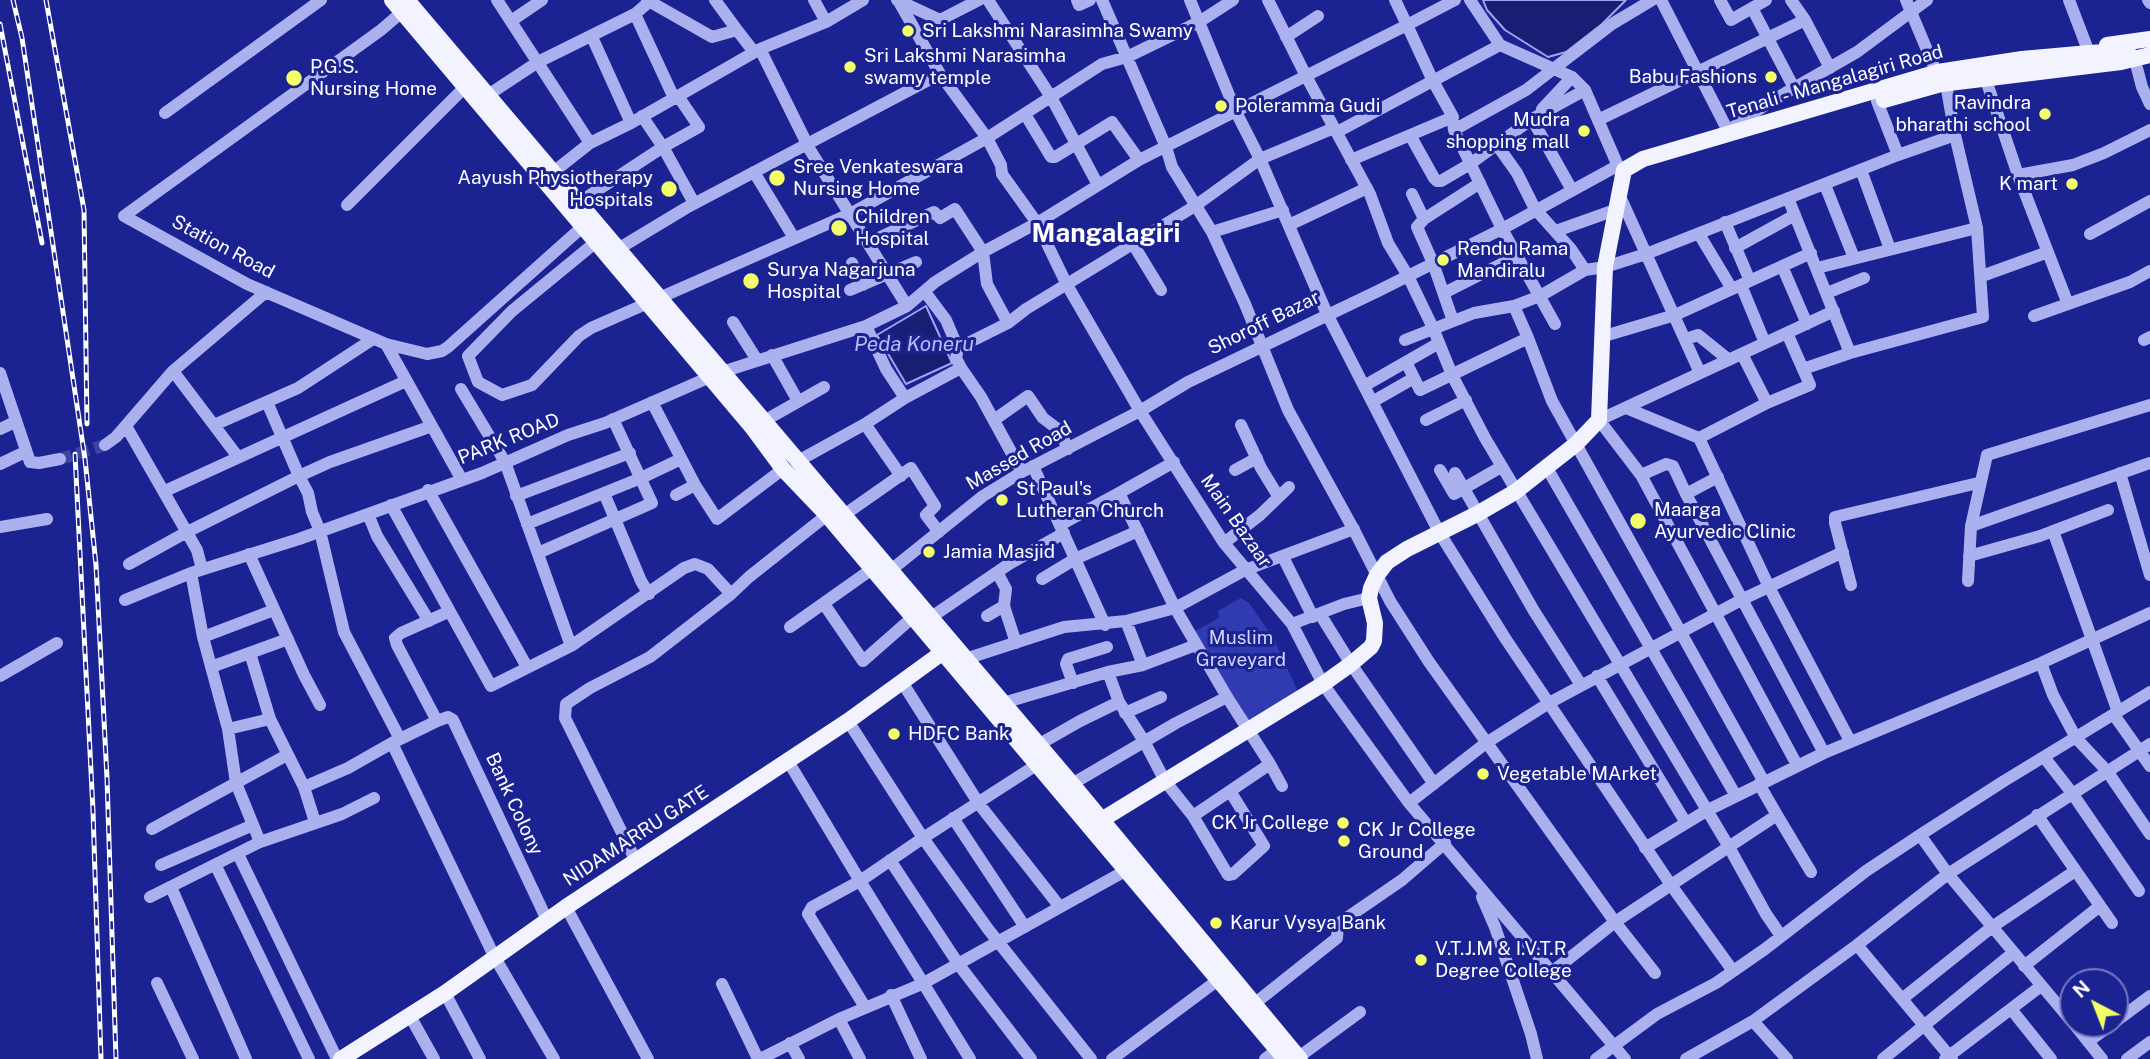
<!DOCTYPE html>
<style>
body{margin:0}
#map{position:relative;width:2150px;height:1059px;overflow:hidden;background:#1b2292;font-family:"Public Sans",sans-serif}
canvas{display:block}
.north{position:absolute;left:2059px;top:968px;width:70px;height:70px;box-sizing:border-box;background:#1b2292;border:2px solid #767abe;border-radius:50%;rotate:318deg;font-size:19px;font-weight:700;line-height:28px;text-align:center;color:#fff}
.north::after{content:'';display:block;margin:auto;width:24px;height:32px;background:#f3ff68;clip-path:polygon(50% 0,100% 100%,50% 72%,0 100%)}
</style>
<div id="map">
<canvas width="2150" height="1059"></canvas>
<div class="north">N</div>
</div>
<script>
const context = document.querySelector('canvas').getContext('2d');
context.lineJoin = 'round';
function fill(path, color) { context.fillStyle = color; context.fill(path, 'evenodd'); }
const poly = rows => new Path2D(rows.map(r => 'M' + r).join(''));
function trace(path, color, width, dash) { context.strokeStyle = color; context.lineWidth = width; context.lineCap = dash ? 'butt' : 'round'; context.setLineDash(dash || []); context.stroke(path); }
function drawText(font, color, halo, rows, align = 'center') {
  context.font = font + ' "Public Sans",sans-serif'; context.lineWidth = 6; context.setLineDash([]); context.textBaseline = 'middle'; context.strokeStyle = halo; context.fillStyle = color; for (const [text, x, y, turn = 0] of rows) {
    context.save(); context.translate(x, y); context.rotate((+turn || 0) * Math.PI / 180); context.textAlign = isNaN(turn) ? turn : align; if (halo) context.strokeText(text, 0, 0); context.fillText(text, 0, 0); context.restore();
  }
}
const green = poly([
 [1241,598,1249,603,1274,639,1298,692,1246,724,1192,633,1219,618,1218,611]
]);
const water = poly([
 [1483,0,1626,0,1602,24,1566,52,1548,57,1505,30,1487,10,1483,0],
 [926,306,952,363,906,384,877,335,926,306]
]);
const minorTunnel = poly([
 [60,459,105,445]
]);
const minor = poly([
 [497,0,590,143],
 [647,0,712,37,737,30,754,52],
 [715,0,737,30],
 [814,0,826,22],
 [897,0,940,20,979,0],
 [898,0,940,74,987,138,1001,165,1002,174,1037,223,1067,285,1140,411,1224,543,1292,624,1323,684,1409,803,1625,1059],
 [988,0,1051,97,1098,185],
 [1077,0,1079,5,1090,0],
 [1102,0,1166,147,1172,167,1212,232,1245,304,1288,410,1355,532,1390,601,1429,662,1615,922,1655,973],
 [1190,0,1199,22,1233,0],
 [1268,0,1306,76,1370,194,1388,243,1408,276,1433,328,1452,375,1485,438,1729,847,1766,914,1781,936],
 [1470,0,1500,45,1572,77,1585,90,1621,173],
 [1661,0,1728,131],
 [1720,0,1731,20,1766,0],
 [1791,0,1805,20,1830,68],
 [1906,0,1940,81],
 [2069,0,2088,50],
 [2148,0,2150,3],
 [1752,8,1794,88],
 [402,12,381,30,124,216,247,284,386,344,427,354,442,351,448,347,589,221],
 [635,14,674,98],
 [511,21,542,0],
 [592,37,631,123],
 [1286,37,1318,16],
 [760,49,810,150,907,306],
 [2137,68,2142,87,2150,104],
 [1985,77,2018,175,2068,304],
 [488,95,538,62,635,14,649,2],
 [1877,101,1898,155],
 [1542,109,1572,77],
 [165,113,321,0],
 [1025,114,1051,157,1055,157,1112,122,1139,160],
 [642,116,663,147,694,203],
 [1532,119,1572,190],
 [1598,120,1805,20],
 [1453,122,1454,130,1502,229,1555,324],
 [1454,130,1526,90,1612,24,1652,0],
 [1728,131,1768,103,1857,52,1927,0],
 [1337,132,1500,45],
 [1410,135,1434,178,1437,181,1441,181,1470,164,1532,119,1585,90],
 [1497,145,1517,173,1535,209,1571,249,1585,270],
 [1351,160,1453,117,1433,81,1407,25,1455,0],
 [1861,170,1890,249],
 [754,172,794,238],
 [2018,175,2073,165,2104,153,2150,130],
 [547,177,590,143,631,123,760,49,826,22,863,0],
 [1825,185,1854,258],
 [1618,192,1700,373],
 [1412,194,1424,219],
 [1788,198,1850,353],
 [578,203,663,147,699,127,678,96],
 [347,205,464,88],
 [1725,222,1750,281],
 [1289,225,1367,188],
 [1556,231,1615,210],
 [1212,232,1283,210],
 [1699,234,1732,289],
 [2090,234,2150,201],
 [596,242,512,311,468,356,478,382,502,395,532,385,579,336,591,328,850,214,987,138,1102,64,1127,57,1199,22,1236,112,1260,159,1327,314,1439,532,1505,638,1671,885,1615,922,1552,972],
 [868,243,934,212,940,218,955,209,983,252,987,284,1008,323],
 [1133,244,1161,290],
 [1735,248,1795,215],
 [618,249,686,208,940,74],
 [852,263,863,285],
 [1782,266,1807,324],
 [1817,268,1977,228],
 [1982,276,2048,252],
 [1741,285,1765,343],
 [850,290,916,262],
 [925,292,946,320,958,348,956,358,961,368,981,397,1022,472],
 [1444,293,1517,256],
 [1827,293,1864,278],
 [2034,316,2130,282,2150,271],
 [1453,321,1433,263,1417,227,1424,219,1480,183],
 [733,322,757,360],
 [866,326,886,369,905,398],
 [1601,337,1675,315,1811,253],
 [1528,338,1552,401,1764,782],
 [1686,339,1698,335,1729,360],
 [1405,340,1474,313,1514,306],
 [2144,340,2150,337],
 [386,344,462,480],
 [958,348,1008,323,1026,309,1195,206,1260,159,1334,128],
 [1742,354,1767,403],
 [772,355,798,401],
 [1406,362,1420,390,1528,338,1514,306,1540,296,1585,270,1605,267,1646,254,1898,155,1955,135],
 [1803,369,1850,353,1983,317,1977,228,1955,135,1946,84],
 [173,371,238,457],
 [722,372,866,326,907,306,935,282,983,252,1037,223,1139,160,1407,25,1395,0],
 [0,373,30,462,39,463,60,459],
 [1364,386,1439,343],
 [461,389,505,462,571,646],
 [652,402,695,485,717,519,783,469],
 [1372,402,1414,378],
 [1626,408,1699,438,1767,403,1810,385,1787,333],
 [994,420,1028,396,1043,418,1059,430,1068,449],
 [1426,420,1466,400],
 [764,421,824,387],
 [865,424,901,476],
 [214,425,298,388,373,339],
 [1241,425,1261,468,1278,496],
 [126,426,197,550,202,569],
 [0,429,15,422],
 [1699,438,1769,587,1850,741],
 [105,445,116,437,173,371,266,292],
 [798,461,865,424,905,398,961,368],
 [0,464,25,452],
 [1033,466,1105,625],
 [1547,468,1736,796],
 [1235,470,1257,458],
 [1440,470,1454,494,1501,467],
 [1455,473,1534,611,1581,685],
 [2120,473,2150,575],
 [1641,475,1666,464,1673,466,1686,494,1824,753],
 [428,490,527,667],
 [165,491,406,381],
 [604,493,641,581,649,594],
 [1119,493,1174,462],
 [1686,494,1718,477],
 [676,495,695,485],
 [516,496,630,453],
 [391,505,491,686,571,646,684,568,695,564,708,569,731,594],
 [368,514,377,536,429,621],
 [844,515,911,468,935,506,926,515,939,532],
 [527,524,641,478,681,459],
 [1060,525,1119,493,1175,608,1227,697,1270,764,1282,786],
 [1971,526,2150,463],
 [0,527,47,519],
 [2053,531,2118,712],
 [1224,543,1260,515,1289,487],
 [538,553,652,503,613,419],
 [249,554,304,675,320,705],
 [1969,556,2040,536,2108,510],
 [1283,557,1313,617],
 [129,564,187,532,299,476,267,402],
 [891,570,983,496,1022,472,1140,411,1188,382,1378,291,1502,229,1617,166],
 [997,572,1006,589,1004,606,1016,643],
 [1042,579,1075,559,1138,531],
 [1968,581,1971,526,1987,455,2150,405],
 [1851,585,1835,523,1835,517,1978,483],
 [125,600,191,573],
 [824,604,863,661,913,617],
 [1320,614,1351,664,1434,784],
 [987,616,1004,606],
 [930,618,1009,564,1064,533],
 [1126,621,1143,665],
 [1292,624,1344,604,1369,598],
 [790,627,872,569],
 [203,637,274,610],
 [250,653,270,719,304,787,315,822],
 [959,661,1064,627,1126,621,1175,608,1245,570,1354,529],
 [2041,663,2053,695,2076,738,2107,771,2150,834],
 [211,667,288,639],
 [1108,672,1119,702,1144,741,1165,781,1193,816,1228,875,1233,874,1264,846,1230,791],
 [0,676,57,643],
 [1597,676,1686,823],
 [902,682,979,804,1060,907],
 [1073,683,1066,664,1068,659,1107,647],
 [1003,703,1108,672,1143,665,1196,645],
 [1125,713,1161,697],
 [2114,715,2150,766],
 [437,721,397,645,395,638,401,633,448,612],
 [848,721,923,838,988,929,1091,1059],
 [228,729,270,719],
 [400,739,344,632,320,531,312,512,308,493,299,476,330,462,432,426],
 [1038,745,1080,721,1119,702],
 [2044,757,2072,793,2139,891],
 [788,761,860,881,812,907,808,914,865,1007],
 [1797,765,1641,475,1599,420,1834,311],
 [1072,784,1176,723,1227,697],
 [304,787,348,768,392,743],
 [1409,803,1486,743,1549,703,1743,599,1843,552],
 [1777,815,1811,872],
 [2037,815,2112,923],
 [1193,816,1270,764],
 [953,818,1025,927],
 [152,829,287,755],
 [1920,835,1948,874,2073,1023],
 [260,842,236,783,228,729,203,637,191,573,299,539,482,473,568,435,605,423,710,377],
 [1645,848,1706,811,1824,753,2041,663,2150,613],
 [238,854,337,1059],
 [890,860,959,965,1031,1059],
 [636,861,565,718,566,704,590,688,650,657,731,594,749,577,827,515],
 [161,865,253,825],
 [216,866,309,1059],
 [171,887,246,1059],
 [150,897,260,842,342,814,374,798],
 [1482,897,1495,927,1531,1034,1537,1059],
 [566,907,648,1059],
 [547,920,453,720,448,717,437,721,392,743,494,956,554,1059],
 [1857,945,1952,1059],
 [2024,966,2100,906],
 [1733,971,1671,885,1777,815,1759,784],
 [157,983,193,1059],
 [722,984,758,1059],
 [445,993,480,1059],
 [891,995,921,1059],
 [1902,999,1992,927,2075,871],
 [1254,1004,1337,938,1338,924,1402,880,1445,843],
 [2011,1009,2051,1059],
 [410,1016,434,1059],
 [839,1019,860,1059],
 [1753,1021,1857,945,1948,874,2150,744],
 [2115,1022,2150,996],
 [2074,1024,2102,1059],
 [2088,1042,2112,1024],
 [790,1043,799,1059],
 [760,1059,839,1019,922,984,1125,871],
 [970,1059,860,881,923,838,1038,764],
 [1112,1059,1218,980],
 [1265,1059,1278,1049],
 [1296,1059,1360,1012],
 [1596,1059,1657,1014,1716,983,1765,949,1866,871,1920,835,2004,781,2150,692],
 [1686,1059,1753,1021,1787,1059],
 [1883,1059,2013,953],
 [1945,1059,2041,986],
 [2127,1059,2150,1042]
]);
const major = poly([
 [392,0,752,427,783,469,827,515,1285,1059],
 [407,0,1072,784,1300,1059],
 [2107,45,2150,39],
 [1884,100,1941,84,2121,62,2150,55],
 [1090,827,1323,684,1351,664,1371,647,1374,641,1375,623,1369,598,1371,588,1377,575,1387,562,1407,549,1477,514,1515,492,1576,444,1599,420,1605,267,1624,170,1643,159,1938,72,2022,59,2089,53,2119,51,2133,57],
 [341,1059,445,993,566,907,848,721,950,647]
]);
const rail = poly([
 [13,0,22,38,85,459,96,565,107,778,116,1059],
 [46,0,84,210,87,424],
 [0,24,42,243],
 [75,454,93,811,101,1059]
]);
const markers = [
 [908,31,7,"#f3ff68"],
 [850,67,7,"#f3ff68"],
 [1771,77,7,"#f3ff68"],
 [294,78,9,"#f3ff68"],
 [1221,106,7,"#f3ff68"],
 [2045,114,7,"#f3ff68"],
 [1584,131,7,"#f3ff68"],
 [777,178,9,"#f3ff68"],
 [2072,184,7,"#f3ff68"],
 [669,189,9,"#f3ff68"],
 [839,228,9,"#f3ff68"],
 [1443,260,7,"#f3ff68"],
 [751,281,9,"#f3ff68"],
 [1002,500,7,"#f3ff68"],
 [1638,521,9,"#f3ff68"],
 [929,552,7,"#f3ff68"],
 [894,734,7,"#f3ff68"],
 [1483,774,7,"#f3ff68"],
 [1343,823,7,"#f3ff68"],
 [1344,841,7,"#f3ff68"],
 [1216,923,7,"#f3ff68"],
 [1421,960,7,"#f3ff68"]
];
const poiNames = [
 ["Sri Lakshmi Narasimha Swamy",922,31],
 ["Sri Lakshmi Narasimha",864,56],
 ["swamy temple",864,78],
 ["P.G.S.",310,67],
 ["Nursing Home",310,89],
 ["Babu Fashions",1757,77,"right"],
 ["Ravindra",2031,103,"right"],
 ["bharathi school",2031,125,"right"],
 ["Poleramma Gudi",1235,106],
 ["Mudra",1570,120,"right"],
 ["shopping mall",1570,142,"right"],
 ["Sree Venkateswara",793,167],
 ["Nursing Home",793,189],
 ["Aayush Physiotherapy",653,178,"right"],
 ["Hospitals",653,200,"right"],
 ["K mart",2058,184,"right"],
 ["Children",855,217],
 ["Hospital",855,239],
 ["Rendu Rama",1457,249],
 ["Mandiralu",1457,271],
 ["Surya Nagarjuna",767,270],
 ["Hospital",767,292],
 ["St Paul's",1016,489],
 ["Lutheran Church",1016,511],
 ["Maarga",1654,510],
 ["Ayurvedic Clinic",1654,532],
 ["Jamia Masjid",943,552],
 ["HDFC Bank",908,734],
 ["Vegetable MArket",1497,774],
 ["CK Jr College",1329,823,"right"],
 ["CK Jr College",1358,830],
 ["Ground",1358,852],
 ["Karur Vysya Bank",1230,923],
 ["V.T.J.M & I.V.T.R",1435,949],
 ["Degree College",1435,971]
];
const streetNames = [
 ["Tenali - Mangalagiri Road",1835,82,-16],
 ["Station Road",223,247,28],
 ["Shoroff Bazar",1264,323,-26],
 ["PARK ROAD",509,439,-22],
 ["Massed Road",1019,456,-30],
 ["Main Bazaar",1236,521,55],
 ["Bank Colony",514,804,65],
 ["NIDAMARRU GATE",636,836,-33]
];
const parkNames = [
 ["Muslim",1241,638],
 ["Graveyard",1241,660]
];
const waterNames = [
 ["Peda Koneru",914,345]
];
const districtNames = [
 ["Mangalagiri",1106,234]
];
fill(green, '#313bb1');
fill(water, '#191e75');
trace(water, '#9da5f1', 2);
trace(minorTunnel, '#3d43a2', 12, [12, 6]);
trace(minor, '#abb0ef', 12);
trace(major, '#f2f3ff', 16);
trace(rail, '#fff', 5);
trace(rail, '#1b2292', 2.5, [8]);
for (const [x, y, r, color] of markers) { const dot = new Path2D(); dot.arc(x, y, r, 0, 2 * Math.PI); context.fillStyle = color; context.fill(dot); trace(dot, '#1b2292', 2.5); }
drawText('19px', '#fff', '#1b2292', poiNames, 'left');
drawText('19px', '#fff', '#1b2292', streetNames);
drawText('19px', '#d1d4fb', '#1b2292', parkNames);
drawText('italic 21px', '#b7bcf6', '#1b2292', waterNames);
drawText('bold 26px', '#fff', '#1b2292', districtNames);
</script>
